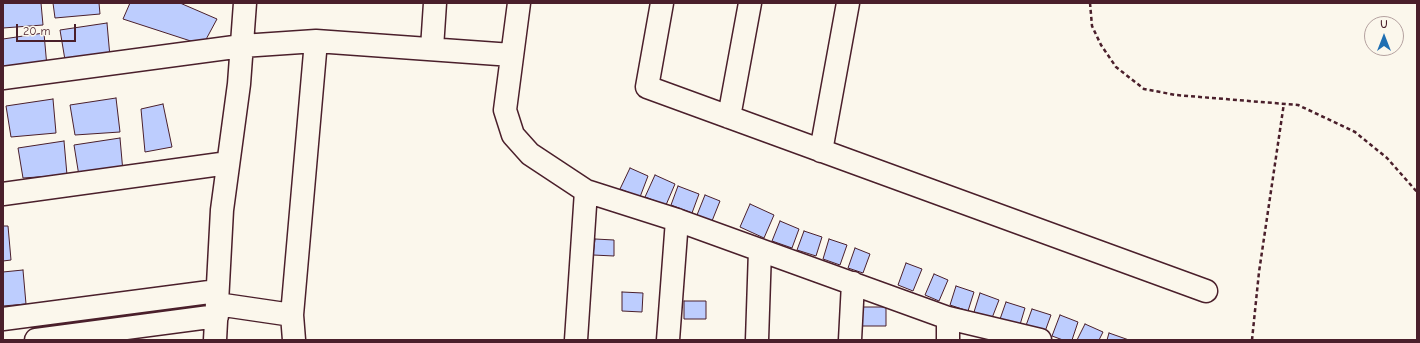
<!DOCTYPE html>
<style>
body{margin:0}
#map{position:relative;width:1420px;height:343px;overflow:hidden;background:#fbf7ec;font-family:"Comic Neue",sans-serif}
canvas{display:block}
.frame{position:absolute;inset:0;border:4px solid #4a1f2b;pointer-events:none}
.north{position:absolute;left:1364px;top:16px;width:40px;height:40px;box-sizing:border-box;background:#fbf7ec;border:1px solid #b4a19f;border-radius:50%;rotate:0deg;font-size:11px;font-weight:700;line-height:16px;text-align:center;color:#4a1f2b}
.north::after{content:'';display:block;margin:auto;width:14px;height:18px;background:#1f6fb2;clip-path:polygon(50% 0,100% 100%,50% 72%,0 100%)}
.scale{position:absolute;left:16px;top:24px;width:60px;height:18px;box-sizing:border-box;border:2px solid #4a1f2b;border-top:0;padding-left:5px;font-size:12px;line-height:14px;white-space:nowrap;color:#4a1f2b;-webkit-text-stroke:3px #fbf7ec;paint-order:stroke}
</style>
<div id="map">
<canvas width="1420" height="343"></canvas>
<div class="frame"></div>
<div class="north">U</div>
<div class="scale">20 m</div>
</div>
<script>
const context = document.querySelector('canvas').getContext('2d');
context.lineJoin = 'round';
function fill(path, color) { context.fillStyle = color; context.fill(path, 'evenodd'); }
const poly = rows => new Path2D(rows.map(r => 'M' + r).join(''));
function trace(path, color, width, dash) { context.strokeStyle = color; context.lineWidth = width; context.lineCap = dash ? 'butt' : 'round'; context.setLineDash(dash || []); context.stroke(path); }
const building = poly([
 [3,3,41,3,43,25,3,28,3,3],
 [53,3,99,3,100,14,55,18,53,3],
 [130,3,180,3,217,19,203,45,123,19,130,3],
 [107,23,110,57,65,60,60,30,107,23],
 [44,33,47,67,3,70,3,39,44,33],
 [116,98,120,132,75,135,70,105,116,98],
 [53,99,56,133,11,137,6,106,53,99],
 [163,104,172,147,145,152,141,109,163,104],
 [120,138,123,172,79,176,74,145,120,138],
 [64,141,67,175,23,178,18,148,64,141],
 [630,168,648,176,640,197,620,189,630,168],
 [655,175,675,184,666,205,645,197,655,175],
 [678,186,699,194,692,213,671,205,678,186],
 [705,195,720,201,712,221,697,215,705,195],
 [750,204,774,215,764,238,740,227,750,204],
 [780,221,799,229,792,248,772,241,780,221],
 [3,226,8,226,11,260,3,261,3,226],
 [804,231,822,237,816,256,797,250,804,231],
 [595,239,614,240,614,256,593,255,595,239],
 [829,239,847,245,840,265,823,259,829,239],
 [855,248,870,254,863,273,848,268,855,248],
 [906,263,922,269,913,291,898,285,906,263],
 [23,270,26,304,3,306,3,272,23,270],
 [934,274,948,280,939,301,925,295,934,274],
 [956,286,974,292,968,311,950,305,956,286],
 [622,292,643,293,642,312,622,311,622,292],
 [980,293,999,300,992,318,974,312,980,293],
 [684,301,706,301,706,319,684,319,684,301],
 [1006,302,1025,308,1019,328,999,322,1006,302],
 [860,307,886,307,886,326,860,326,860,307],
 [1032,309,1051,315,1043,337,1024,331,1032,309],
 [1060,315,1078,322,1072,340,1063,340,1052,336,1060,315],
 [1085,324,1103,332,1099,340,1077,340,1085,324],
 [1109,333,1129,340,1107,340,1109,333]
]);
const path = poly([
 [1090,3,1092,26,1101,45,1116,67,1144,89,1176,95,1298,105,1355,132,1387,158,1417,192],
 [1252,340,1259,272,1284,103]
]);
const minor = poly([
 [519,3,505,110,513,135,530,154,586,191,677,220,948,318,1040,340],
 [662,3,647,87,1206,291],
 [316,41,512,55],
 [432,48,435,3],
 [3,78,242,46,316,41,292,315,294,340],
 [729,117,750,3],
 [821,151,848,3],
 [3,194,228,163],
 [217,304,292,315],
 [948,318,948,340],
 [3,319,217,291],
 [36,340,217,316],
 [215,340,222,210,239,84,245,3],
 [576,340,586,191],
 [668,340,677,220],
 [757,340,760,250],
 [850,340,853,283]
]);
fill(building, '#bdcdfe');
trace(building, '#4a1f2b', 1);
trace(minor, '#4a1f2b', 25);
trace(path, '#4a1f2b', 2.5, [4, 3]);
trace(minor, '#fbf7ec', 22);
</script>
